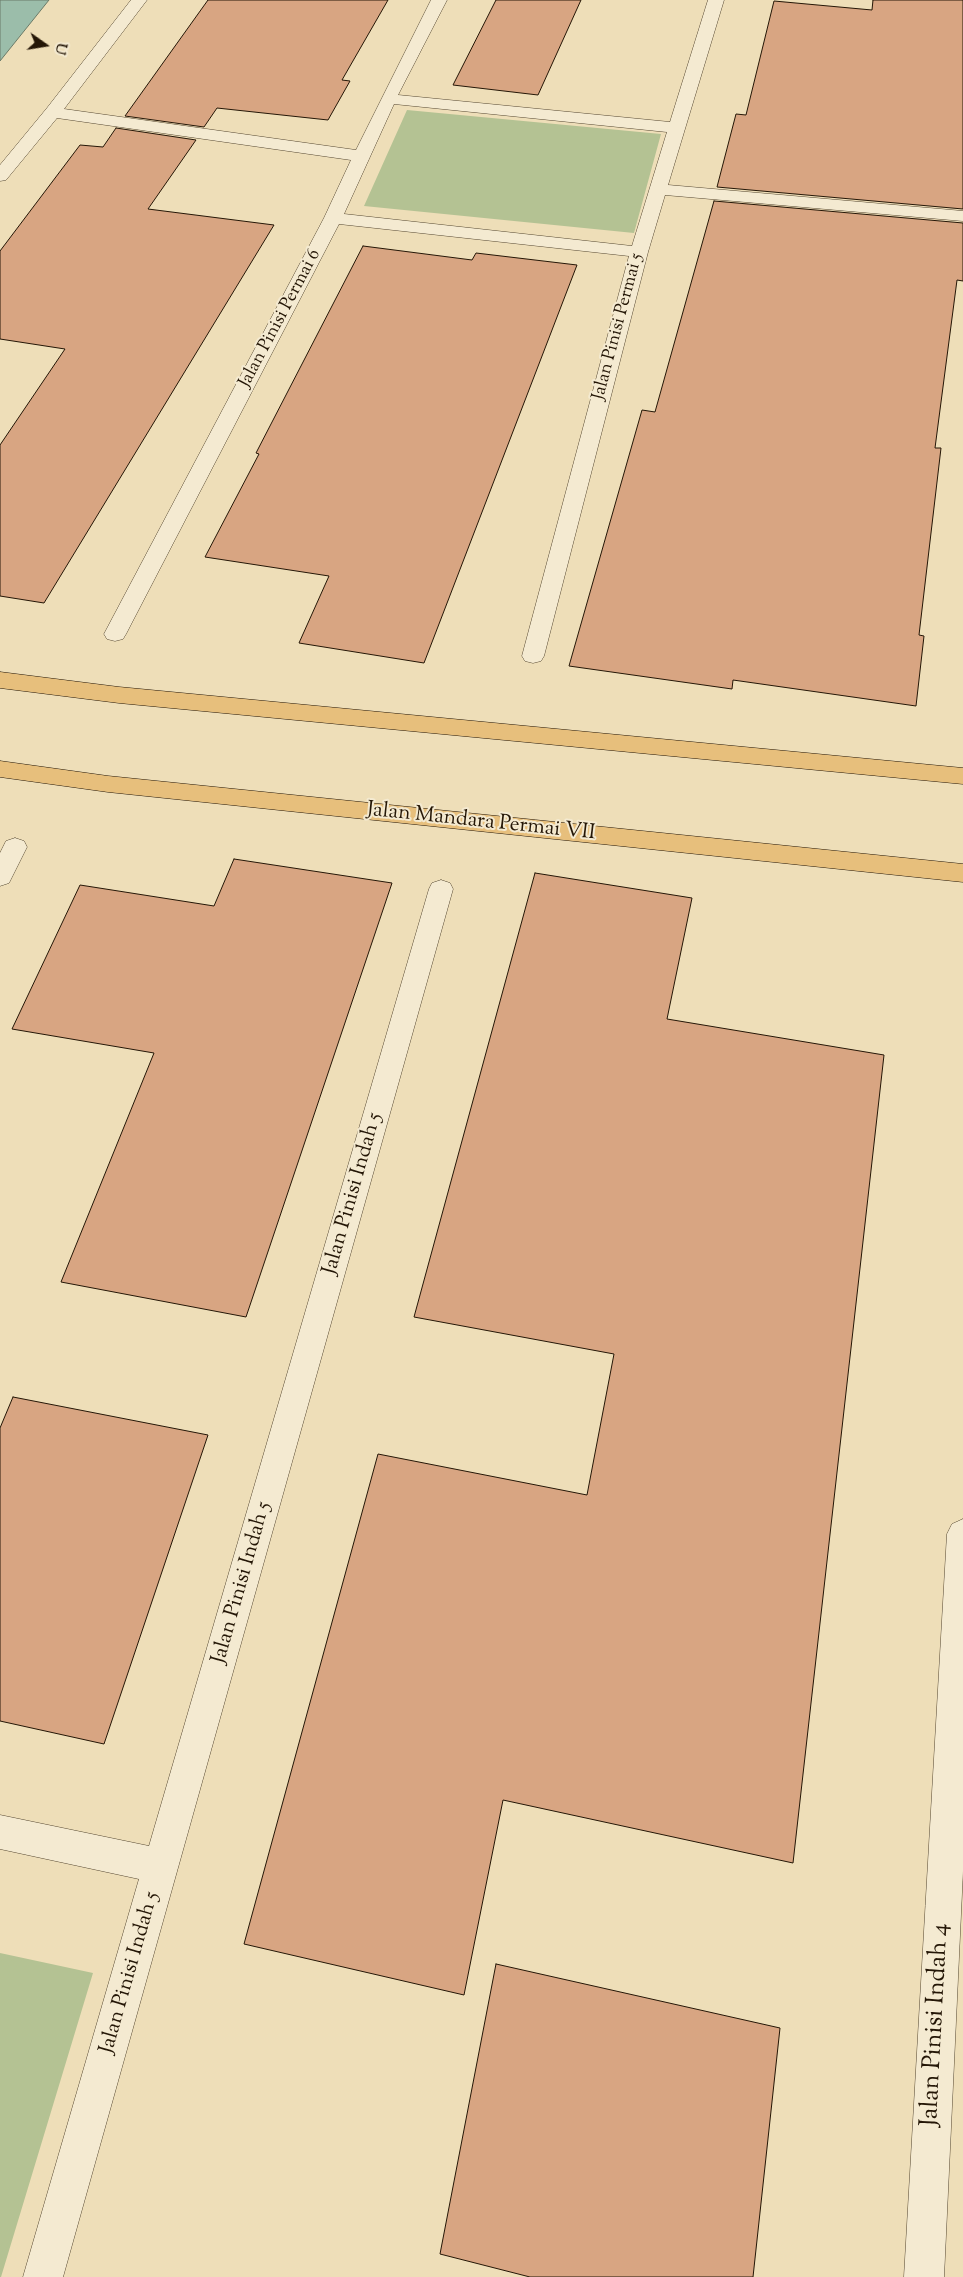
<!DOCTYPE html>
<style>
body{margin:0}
#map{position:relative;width:963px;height:2277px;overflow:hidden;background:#eedeb8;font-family:"Sorts Mill Goudy",serif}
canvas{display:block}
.north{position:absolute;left:20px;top:20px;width:50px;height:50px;-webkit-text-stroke:4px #f4ead1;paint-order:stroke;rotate:103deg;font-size:14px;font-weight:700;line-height:20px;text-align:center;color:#241606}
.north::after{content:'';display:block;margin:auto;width:18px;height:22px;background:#241606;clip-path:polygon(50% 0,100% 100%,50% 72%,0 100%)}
</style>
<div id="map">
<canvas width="963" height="2277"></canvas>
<div class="north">U</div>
</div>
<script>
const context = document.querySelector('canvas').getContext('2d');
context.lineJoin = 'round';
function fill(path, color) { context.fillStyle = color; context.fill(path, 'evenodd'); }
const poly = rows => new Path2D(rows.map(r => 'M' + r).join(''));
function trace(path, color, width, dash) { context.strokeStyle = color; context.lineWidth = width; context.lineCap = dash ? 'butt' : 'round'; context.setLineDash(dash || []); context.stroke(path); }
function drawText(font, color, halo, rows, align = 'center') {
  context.font = font + ' "Sorts Mill Goudy",serif'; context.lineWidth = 4; context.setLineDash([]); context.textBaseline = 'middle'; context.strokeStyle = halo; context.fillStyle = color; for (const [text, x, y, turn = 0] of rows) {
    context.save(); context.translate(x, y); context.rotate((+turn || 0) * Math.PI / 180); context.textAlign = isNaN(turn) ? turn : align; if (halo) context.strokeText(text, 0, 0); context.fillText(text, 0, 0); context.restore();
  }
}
const green = poly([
 [407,110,661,134,634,233,364,206],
 [0,1953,93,1973,1,2277,0,2277]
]);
const water = poly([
 [0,0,49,0,0,61,0,0]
]);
const building = poly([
 [208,0,388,0,342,80,350,81,328,120,217,108,204,127,125,116,208,0],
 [496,0,581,0,538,95,453,85,496,0],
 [873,0,963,0,963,209,717,187,736,114,746,115,774,1,872,10,873,0],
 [116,128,196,140,148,209,274,225,44,603,0,596,0,445,65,349,0,339,0,251,80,145,103,147,116,128],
 [714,201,963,223,963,281,957,280,935,448,941,448,919,635,924,636,916,706,733,680,732,689,569,666,642,410,655,412,714,201],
 [363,246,472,260,476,253,577,265,424,663,299,643,329,576,205,557,259,454,256,453,363,246],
 [234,859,392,883,246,1317,61,1282,154,1053,12,1029,80,885,214,906,234,859],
 [535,873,692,898,667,1019,884,1055,793,1863,503,1800,464,1995,244,1944,378,1454,587,1495,614,1354,414,1317,535,873],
 [13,1397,208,1435,104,1744,0,1721,0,1428,13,1397],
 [496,1964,780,2028,753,2277,530,2277,440,2254,496,1964]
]);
const minor = poly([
 [131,0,147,0,64,109,356,150,431,0,447,0,398,95,670,122,708,0,724,0,668,185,963,211,963,221,665,195,648,252,544,656,541,661,533,663,525,661,522,656,629,256,339,224,126,634,123,639,115,641,107,639,104,634,324,218,351,160,57,118,6,180,0,181,0,165,47,108,131,0],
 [394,104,667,132,632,246,344,214,394,104],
 [15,838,24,841,27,847,9,883,0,886,0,853,6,841,15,838],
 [441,880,450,883,453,889,63,2277,23,2277,139,1879,0,1849,0,1815,149,1846,429,889,432,883,441,880],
 [963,1519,963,1871,944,2277,904,2277,947,1534,952,1524,963,1519]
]);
const major = poly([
 [0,672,119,687,963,768,963,784,119,703,0,688,0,672],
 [0,761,108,776,963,864,963,882,108,792,0,777,0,761]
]);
const farStreetnames = [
 ["Jalan Pinisi Permai 6",281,319,-62],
 ["Jalan Pinisi Permai 5",619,327,-75]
];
const streetNames = [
 ["Jalan Mandara Permai VII",481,823,6],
 ["Jalan Pinisi Indah 5",354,1194,-74],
 ["Jalan Pinisi Indah 5",243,1583,-74],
 ["Jalan Pinisi Indah 5",131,1973,-74]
];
const nearStreetnames = [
 ["Jalan Pinisi Indah 4",937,2025,-87]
];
fill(green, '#b4c293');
fill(water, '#9bbdaa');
trace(water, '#6b7a68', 1);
fill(building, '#d8a582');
trace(building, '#241606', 1);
trace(minor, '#564832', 1);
trace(major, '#241606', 1);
fill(minor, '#f4ead1');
fill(major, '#e7bf7c');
drawText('18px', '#241606', '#f4ead1', farStreetnames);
drawText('21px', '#241606', '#f4ead1', streetNames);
drawText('25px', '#241606', '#f4ead1', nearStreetnames);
</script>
